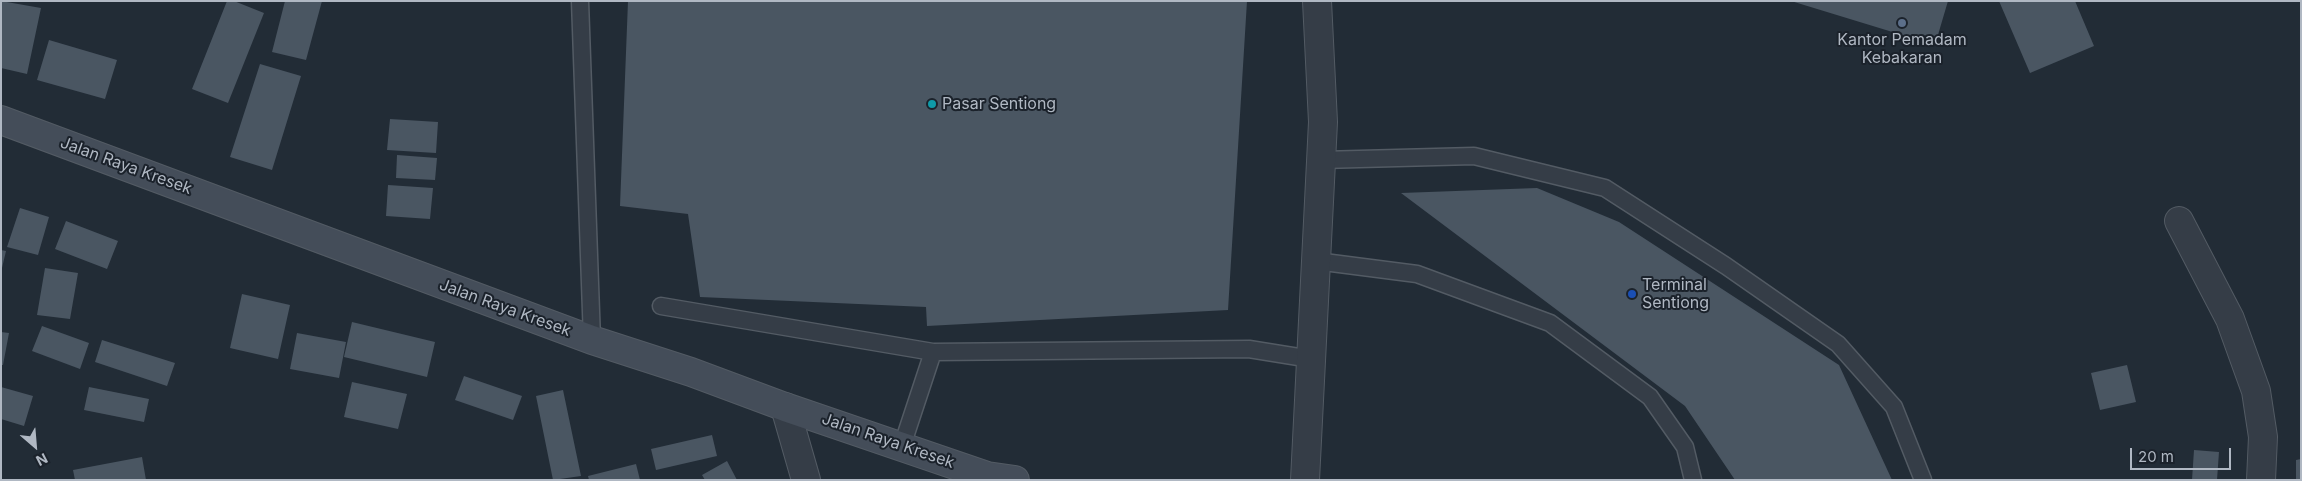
<!DOCTYPE html>
<style>
body{margin:0}
#map{position:relative;width:2302px;height:481px;overflow:hidden;background:#222c36;font-family:Inter,sans-serif}
canvas{display:block}
.frame{position:absolute;inset:0;border:2px solid #b0b8c3;pointer-events:none}
.north{position:absolute;left:10px;top:421px;width:50px;height:50px;-webkit-text-stroke:4px #1b222b;paint-order:stroke;rotate:153deg;font-size:14px;font-weight:700;line-height:20px;text-align:center;color:#b0b8c3}
.north::after{content:'';display:block;margin:auto;width:18px;height:22px;background:#b0b8c3;clip-path:polygon(50% 0,100% 100%,50% 72%,0 100%)}
.scale{position:absolute;left:2130px;top:448px;width:101px;height:22px;box-sizing:border-box;border:2px solid #b0b8c3;border-top:0;padding-left:6px;font-size:15px;line-height:18px;white-space:nowrap;color:#b0b8c3;-webkit-text-stroke:4px #1b222b;paint-order:stroke}
</style>
<div id="map">
<canvas width="2302" height="481"></canvas>
<div class="frame"></div>
<div class="north">N</div>
<div class="scale">20 m</div>
</div>
<script>
const context = document.querySelector('canvas').getContext('2d');
context.lineJoin = 'round';
function fill(path, color) { context.fillStyle = color; context.fill(path, 'evenodd'); }
const poly = rows => new Path2D(rows.map(r => 'M' + r).join(''));
function trace(path, color, width, dash) { context.strokeStyle = color; context.lineWidth = width; context.lineCap = dash ? 'butt' : 'round'; context.setLineDash(dash || []); context.stroke(path); }
function drawText(font, color, halo, rows, align = 'center') {
  context.font = font + ' Inter,sans-serif'; context.lineWidth = 4; context.setLineDash([]); context.textBaseline = 'middle'; context.strokeStyle = halo; context.fillStyle = color; for (const [text, x, y, turn = 0] of rows) {
    context.save(); context.translate(x, y); context.rotate((+turn || 0) * Math.PI / 180); context.textAlign = isNaN(turn) ? turn : align; if (halo) context.strokeText(text, 0, 0); context.fillText(text, 0, 0); context.restore();
  }
}
const building = poly([
 [1,1,41,8,27,74,1,68],
 [227,1,234,1,264,13,228,103,192,89],
 [285,1,322,1,306,60,272,52],
 [628,1,1247,1,1228,310,927,326,926,307,700,297,688,214,620,206],
 [1791,1,1948,1,1935,45],
 [1999,1,2075,1,2094,46,2030,73],
 [49,40,117,60,105,99,37,80],
 [260,64,301,76,272,170,230,157],
 [390,119,438,122,436,153,387,150],
 [397,155,437,158,435,180,396,178],
 [388,185,433,188,430,219,386,216],
 [1537,188,1619,222,1839,365,1892,480,1735,480,1685,406,1401,193],
 [20,208,49,217,38,255,7,247],
 [66,221,118,241,107,269,55,249],
 [1,250,6,251,2,268,1,268],
 [45,268,78,273,70,319,37,315],
 [242,294,290,305,278,359,230,348],
 [352,322,435,342,427,377,344,357],
 [42,326,89,343,80,369,32,351],
 [1,332,9,333,3,365,1,365],
 [297,333,346,342,339,378,290,369],
 [102,340,175,363,167,386,95,362],
 [2127,365,2136,402,2100,410,2091,373],
 [464,376,522,396,513,420,455,400],
 [352,382,407,394,398,429,344,417],
 [1,387,33,396,24,426,1,419],
 [89,387,149,399,144,422,84,410],
 [563,390,581,476,553,480,536,396],
 [712,435,717,456,656,470,651,449],
 [2194,450,2219,452,2217,480,2192,480],
 [142,457,146,480,75,480,73,470],
 [2301,459,2301,480,2296,480,2296,460],
 [727,461,737,480,705,480,702,475],
 [636,464,640,480,589,480,588,476]
]);
const service = poly([
 [580,1,592,340],
 [1321,160,1474,156,1605,188,1726,266,1838,344,1894,407,1923,480],
 [1316,261,1417,274,1550,323,1650,397,1685,447,1693,480],
 [661,306,933,352,1249,349,1311,359],
 [902,446,933,352]
]);
const minor = poly([
 [2179,221,2230,319,2256,391,2263,437,2261,480],
 [785,407,806,480],
 [1305,480,1323,122,1317,1]
]);
const secondary = poly([
 [1,120,592,340,691,372,785,407,987,476,1015,480]
]);
const markers = [
 [1902,23,5,"#5c6f8a"],
 [932,104,5,"#0f9aa8"],
 [1632,294,5,"#1a4fb4"]
];
const poiNames = [
 ["Kantor Pemadam",1902,40,"center"],
 ["Kebakaran",1902,58,"center"],
 ["Pasar Sentiong",942,104],
 ["Terminal",1642,285],
 ["Sentiong",1642,303]
];
const streetNames = [
 ["Jalan Raya Kresek",126,166,20],
 ["Jalan Raya Kresek",505,308,20],
 ["Jalan Raya Kresek",888,441,19]
];
fill(building, '#4a5662');
trace(service, '#535b64', 19);
trace(minor, '#535b64', 30);
trace(secondary, '#535b64', 30);
trace(service, '#353d47', 16);
trace(minor, '#353d47', 28);
trace(secondary, '#444d59', 28);
for (const [x, y, r, color] of markers) { const dot = new Path2D(); dot.arc(x, y, r, 0, 2 * Math.PI); context.fillStyle = color; context.fill(dot); trace(dot, '#1b222b', 2); }
drawText('16px', '#b0b8c3', '#1b222b', poiNames, 'left');
drawText('16px', '#b0b8c3', '#1b222b', streetNames);
</script>
